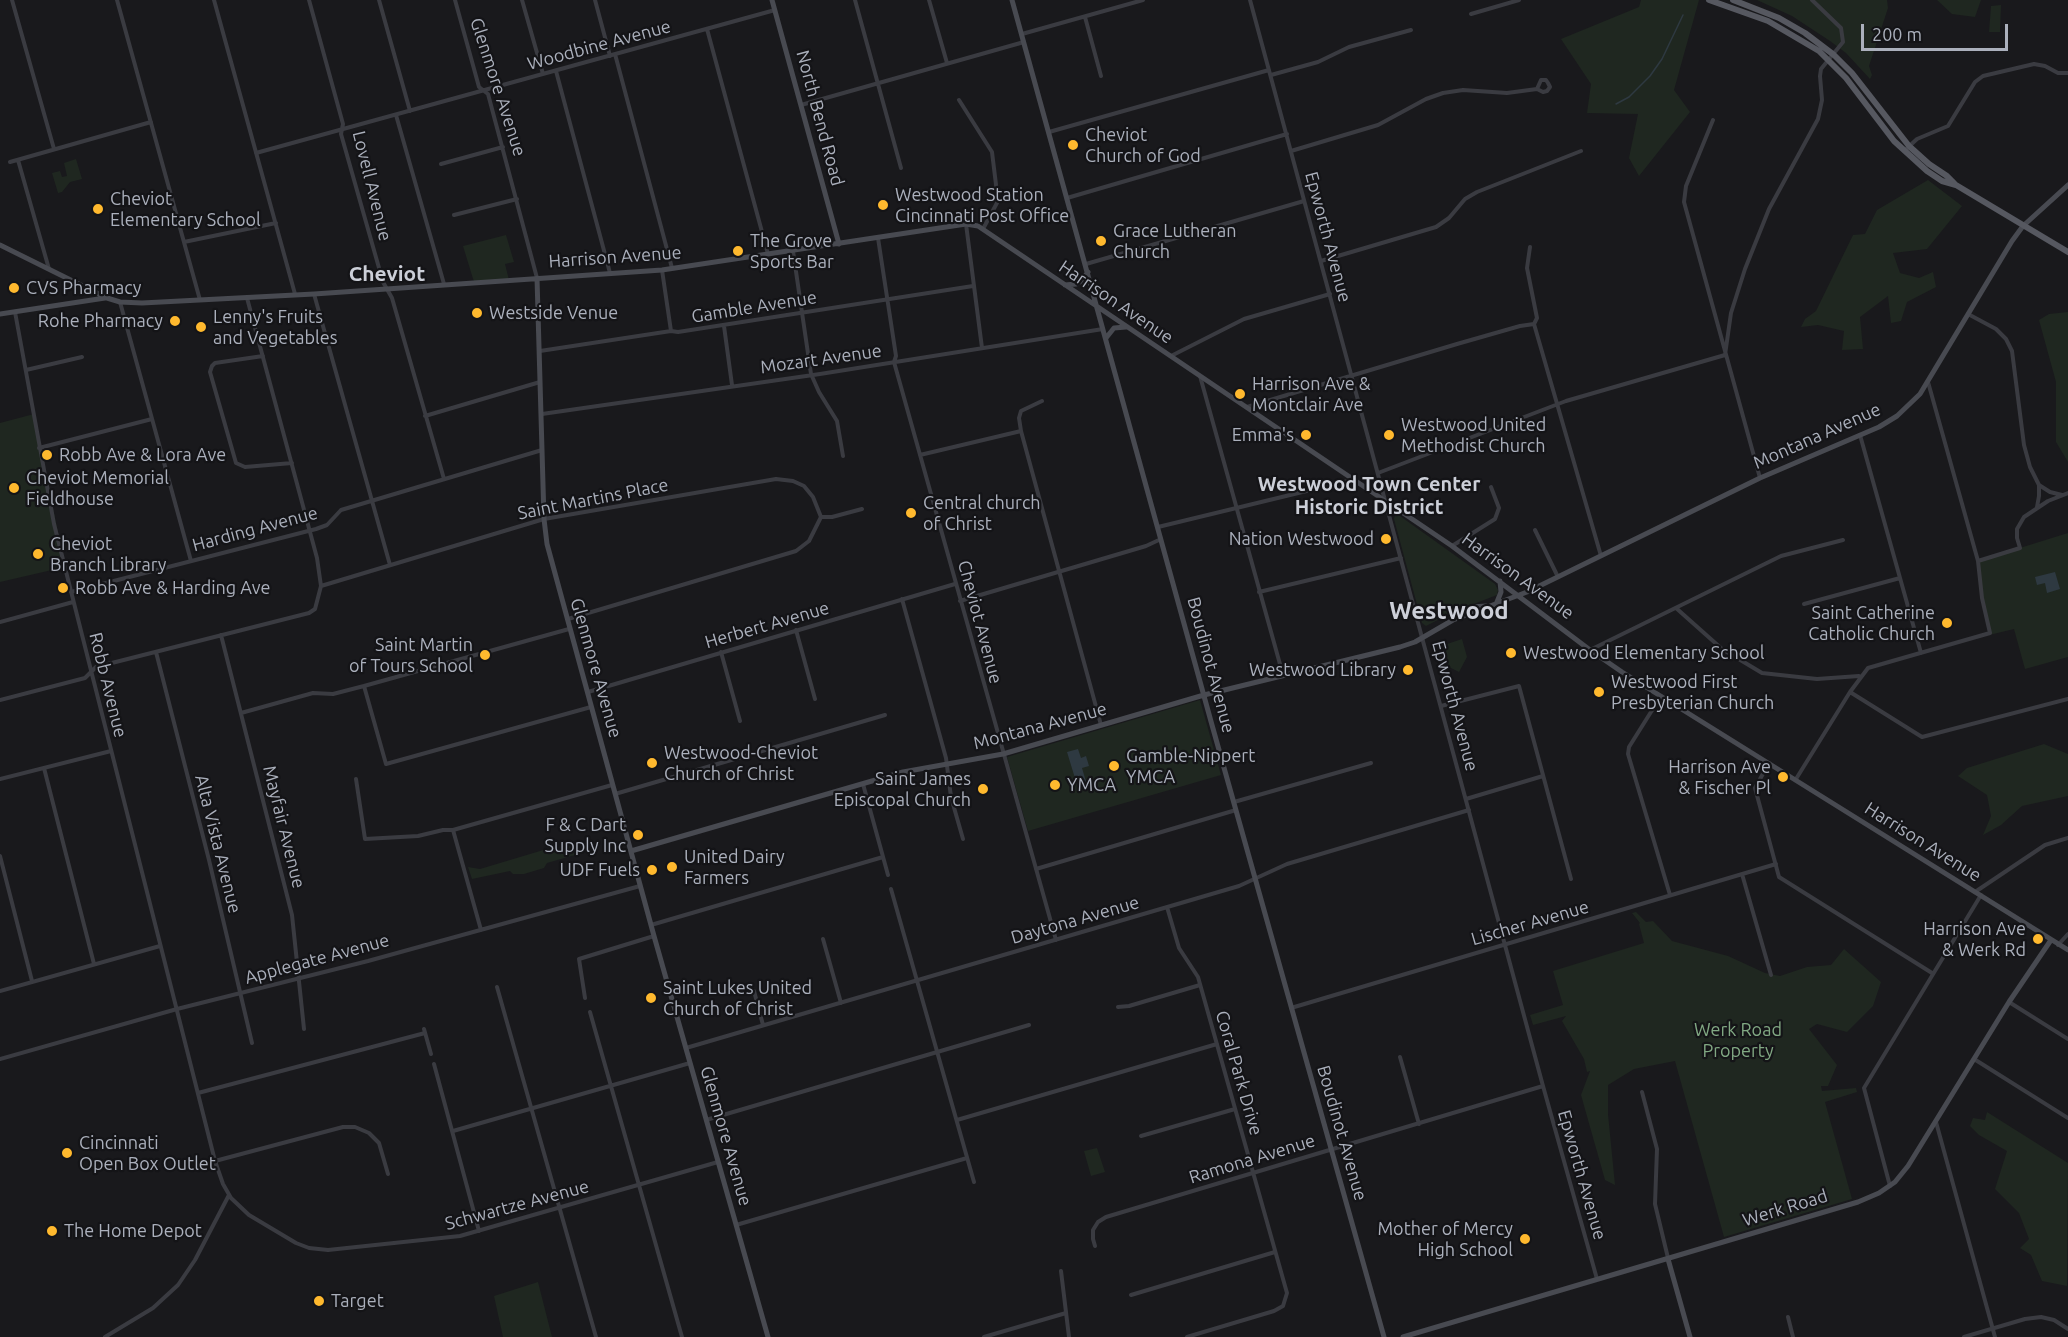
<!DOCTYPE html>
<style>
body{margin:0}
#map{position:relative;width:2068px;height:1337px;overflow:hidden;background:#19191c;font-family:Ubuntu,sans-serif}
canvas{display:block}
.scale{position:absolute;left:1861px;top:24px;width:147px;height:27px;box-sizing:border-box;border:3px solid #abb0bc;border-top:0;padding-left:8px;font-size:18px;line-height:21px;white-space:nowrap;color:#abb0bc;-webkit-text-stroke:4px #141417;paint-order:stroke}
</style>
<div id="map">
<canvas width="2068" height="1337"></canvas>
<div class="scale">200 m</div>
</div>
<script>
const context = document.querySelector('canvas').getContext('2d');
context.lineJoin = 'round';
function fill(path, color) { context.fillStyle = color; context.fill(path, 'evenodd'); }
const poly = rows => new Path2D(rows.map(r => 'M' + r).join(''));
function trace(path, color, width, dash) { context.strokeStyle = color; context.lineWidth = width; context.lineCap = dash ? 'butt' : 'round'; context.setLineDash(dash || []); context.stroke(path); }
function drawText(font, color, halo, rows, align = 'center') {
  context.font = font + ' Ubuntu,sans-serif'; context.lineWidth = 4.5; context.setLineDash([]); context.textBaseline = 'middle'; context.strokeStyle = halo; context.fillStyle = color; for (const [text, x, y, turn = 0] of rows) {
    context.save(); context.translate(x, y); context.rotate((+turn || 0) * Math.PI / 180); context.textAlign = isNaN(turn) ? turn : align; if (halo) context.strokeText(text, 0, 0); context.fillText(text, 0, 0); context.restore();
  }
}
const green = poly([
 [1641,0,1699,0,1674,90,1690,112,1639,176,1629,158,1638,114,1587,113,1591,84,1561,39,1639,7],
 [1757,0,1887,0,1888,8,1869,66,1872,75,1870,79,1846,53,1830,41,1792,16],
 [1937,0,1981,0,1975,17,1952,14],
 [2001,5,2000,32,1989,32,1991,6],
 [76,159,82,179,70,182,62,192,58,193,52,173,60,171,62,177,67,176,64,163],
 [1928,180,1962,206,1927,249,1893,253,1900,273,1919,278,1933,272,1936,287,1907,302,1901,321,1891,323,1888,296,1860,317,1863,349,1842,350,1844,331,1818,325,1801,327,1805,319,1816,311,1853,235,1865,234,1877,210],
 [506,235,514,262,505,264,509,280,474,282,463,246],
 [2068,312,2068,462,2056,442,2056,382,2039,320,2049,314],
 [34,414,65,567,0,582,0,423],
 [1395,515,1400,516,1495,584,1498,590,1497,595,1453,612,1426,626,1422,623,1394,519],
 [2068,533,2068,657,2025,669,2014,629,1989,635,1978,561],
 [1462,639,1467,657,1459,672,1439,662,1436,654,1447,644],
 [1200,700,1221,775,1028,831,1007,757],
 [2044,744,2068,754,2068,796,2022,806,2001,825,1983,835,1991,816,1987,795,1958,776,1967,768],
 [570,842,581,843,575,855,547,863,544,868,524,874,513,874,510,871,472,879,468,867,480,869],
 [1636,912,1646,922,1653,921,1672,941,1728,956,1765,973,1780,976,1807,967,1831,965,1844,949,1881,982,1873,1006,1847,1032,1817,1024,1809,1029,1837,1065,1828,1086,1821,1086,1822,1091,1856,1088,1857,1092,1825,1102,1852,1199,1724,1237,1675,1061,1634,1069,1608,1085,1608,1114,1615,1185,1605,1180,1581,1095,1590,1071,1587,1072,1584,1059,1562,1021,1566,1016,1533,1025,1530,1015,1563,1005,1553,971,1644,943,1639,924,1640,923,1632,913],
 [1987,1112,2068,1163,2067,1286,2042,1281,2031,1255,2020,1248,2029,1239,2019,1213,1995,1189,2007,1151,1979,1135,1970,1126,1973,1118,1985,1120],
 [1097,1148,1105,1172,1091,1176,1084,1151],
 [538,1282,552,1337,503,1337,494,1296]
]);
const water = poly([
 [2055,572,2060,589,2047,593,2045,583,2037,585,2035,577],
 [1078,749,1081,758,1086,756,1089,766,1082,768,1087,785,1078,788,1067,752]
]);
const stream = poly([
 [1616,104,1629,97,1650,76,1662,59,1683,15]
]);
const street = poly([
 [12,0,54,149],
 [117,0,200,300],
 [214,0,295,294],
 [309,0,343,124,341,134,383,282,392,298,444,479],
 [379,0,410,111],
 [455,0,479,87,488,94,537,278],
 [522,0,543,74],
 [595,0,610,56],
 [855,0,901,168],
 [929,0,947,63],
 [1250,0,1543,1086,1597,1279],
 [1471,14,1519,0],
 [1085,17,1101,76],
 [707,29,768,254],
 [1022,34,1143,0],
 [615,54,672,268],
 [556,71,610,273],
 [1271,75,1318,62,1349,47,1411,30],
 [959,100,992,152,998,201,983,229],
 [801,105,1024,42],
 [396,115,444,284],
 [1713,120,1686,186,1684,202,1760,478],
 [1049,132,1269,70],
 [1291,151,1378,125,1426,99,1443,93,1463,90,1507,93,1537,89,1543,92,1547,91,1550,87,1548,83,1546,80,1541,80,1537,89],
 [1904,151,1917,139,1948,126,1975,82,1983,76,2034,64,2045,66,2058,73,2068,73],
 [256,153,775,10],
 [18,160,49,269],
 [10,162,151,122],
 [441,164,503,147],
 [1067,198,1287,134],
 [454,215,517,199],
 [966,224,982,348],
 [878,238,896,356,894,362,1056,940],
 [184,242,276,223],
 [1530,247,1527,268,1537,318,1534,324,1601,556],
 [793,251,811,374,819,392,837,421,843,456],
 [1321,261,1436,227,1449,218,1465,199,1477,192,1581,151],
 [1086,264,1304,201],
 [662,270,671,331],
 [314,294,390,565],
 [120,302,191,561],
 [15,312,54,524,215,1161,223,1184,231,1198,249,1215,296,1243,309,1248,328,1250,460,1236,718,1162],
 [1968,314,1996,329,2006,339,2012,351,2024,445,2030,467,2039,485,2039,496,2037,507],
 [724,326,732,385],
 [540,351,671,331,678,332,973,286],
 [263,356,215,363,212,366,210,372,236,463,245,467,292,463],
 [1171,356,1244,319,1330,294],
 [26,370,82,357],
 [1200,376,1283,675],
 [1042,401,1021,411,1019,418,1021,431,1101,725],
 [1247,407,1457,344,1520,326,1534,324],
 [542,414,820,374,1103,329],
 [425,416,540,382],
 [1860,435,1921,653],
 [39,448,152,419],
 [920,455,1021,431],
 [1378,473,1566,401,1725,355,1731,313,1745,269,1769,209,1818,119,1822,100,1820,76,1821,69,1843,42,1841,28,1812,0],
 [2039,485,2050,492,2062,495],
 [821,517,832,517,862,509],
 [1158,527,1352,480],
 [1535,530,1558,577],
 [1452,546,1495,519,1499,508,1491,487],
 [1978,561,2020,548,2017,538,2017,529,2024,517,2048,501,2068,493],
 [321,586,544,519,776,479,793,481,804,486,813,497,821,517],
 [71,592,316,529,327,525,341,510,542,450],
 [1259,592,1401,558],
 [902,599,946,758,951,797,963,839],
 [960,601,1146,546,1161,539],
 [1804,604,1900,578],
 [1676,608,1722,649,1762,673,1817,679,1859,676],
 [568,619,796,551,809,541,821,517],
 [0,622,73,602],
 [796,630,815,699],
 [221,635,292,915,304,1029],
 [1590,650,1781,556,1843,540],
 [156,652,209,860,252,1043],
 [721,652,740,721],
 [364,686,386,764,591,707],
 [588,692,955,584],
 [1850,692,1922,737,2068,699],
 [1661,696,1629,747,1628,754,1670,895],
 [0,700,85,678,96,667,309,613,315,609,321,586,317,558,247,298],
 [1441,706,1519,686,1571,879],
 [241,713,313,693,333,694,364,686,569,629],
 [1769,763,1755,788,1779,877,1932,973],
 [44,768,94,964],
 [0,779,111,751],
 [356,779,365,839,418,836,443,830,453,830,612,785],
 [1796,779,1850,692,1868,668,1990,633,1982,598,1978,561,1928,382],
 [863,784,888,875],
 [615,794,885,715],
 [1466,799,1543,776],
 [1234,802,1371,763],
 [453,830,481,930],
 [0,856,32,981],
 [1036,869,1236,810],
 [1742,874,1771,975],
 [891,889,974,1182],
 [1975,892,2045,845,2068,838],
 [1167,907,1179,948,1198,977,1287,1293,1283,1306,1274,1311,1187,1337],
 [651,925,883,857],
 [823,939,841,1003],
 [2058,945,2068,934],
 [497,987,596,1337],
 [0,991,160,946],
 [754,991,763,1025],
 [585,998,579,959,654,936],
 [2009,1002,2068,1039],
 [1118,1007,1129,1006,1200,985],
 [1291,1008,1776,864],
 [590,1012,682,1337],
 [424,1029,431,1054],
 [686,1048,1239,886,1287,864,1469,810],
 [1400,1057,1419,1124],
 [0,1059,177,1009,368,961,640,886],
 [1974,1059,2068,1118],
 [434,1064,479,1231],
 [1642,1092,1657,1149,1655,1204,1668,1258],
 [198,1093,425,1033],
 [706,1120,1029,1025],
 [957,1120,1217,1044],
 [1936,1122,1995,1337],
 [453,1131,690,1063],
 [1141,1136,1235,1109],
 [215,1161,343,1127,355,1127,369,1133,379,1143,388,1174],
 [1890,1186,1864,1088,1981,895],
 [736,1225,967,1158],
 [1095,1246,1093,1239,1093,1230,1098,1222,1106,1217,1543,1086],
 [1061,1271,1069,1337],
 [1131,1295,1275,1252],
 [1788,1317,1793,1337],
 [105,1337,153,1308,178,1285,195,1260,229,1195],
 [984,1337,1066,1313],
 [1964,1337,2025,1319,2041,1317,2054,1320,2068,1329]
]);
const secondary = poly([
 [772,0,839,244],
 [1012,0,1212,725,1384,1337],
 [0,245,107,298,120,302,142,303,314,294,662,270,966,224,978,226,1452,546,1590,650,1622,672,2068,950],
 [537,278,544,519,547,544,654,936,768,1337],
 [1065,285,1076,284,1081,281,1088,272],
 [0,314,105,298],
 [1106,338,1114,328,1126,327],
 [1497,602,1501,592,1500,581],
 [1453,620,1457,615,1472,607,1486,606],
 [631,851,903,772,1003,754,1204,695,1400,647,1415,642,1453,620,1527,592,1760,478,1879,427,1897,416,1920,394,2012,241,2023,226,2068,185],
 [1668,1259,1690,1337],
 [1403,1337,1858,1202,1879,1193,1895,1182,1908,1166,2009,1002,2051,940]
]);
const primary = poly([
 [1709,0,1768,21,1819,51,1846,78,1894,141,1927,171,1942,181,1956,185,2068,252],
 [1733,0,1779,18,1805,33,1834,55,1852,73,1909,146,1929,164,1947,176,1954,183]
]);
const markers = [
 [1073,145,6,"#ffb92e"],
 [883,205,6,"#ffb92e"],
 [98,209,6,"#ffb92e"],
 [1101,241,6,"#ffb92e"],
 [738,251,6,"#ffb92e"],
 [14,288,6,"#ffb92e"],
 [477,313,6,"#ffb92e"],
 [175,321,6,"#ffb92e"],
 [201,327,6,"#ffb92e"],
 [1240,394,6,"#ffb92e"],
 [1306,435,6,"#ffb92e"],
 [1389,435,6,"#ffb92e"],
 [47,455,6,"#ffb92e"],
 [14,488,6,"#ffb92e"],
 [911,513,6,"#ffb92e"],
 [1386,539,6,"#ffb92e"],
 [38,554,6,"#ffb92e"],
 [63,588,6,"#ffb92e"],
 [1947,623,6,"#ffb92e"],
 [1511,653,6,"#ffb92e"],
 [485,655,6,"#ffb92e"],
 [1408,670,6,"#ffb92e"],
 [1599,692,6,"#ffb92e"],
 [652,763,6,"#ffb92e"],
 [1114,766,6,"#ffb92e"],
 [1783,777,6,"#ffb92e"],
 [1055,785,6,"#ffb92e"],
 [983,789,6,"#ffb92e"],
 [638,835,6,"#ffb92e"],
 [672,867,6,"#ffb92e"],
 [652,870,6,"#ffb92e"],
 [2038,939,6,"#ffb92e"],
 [651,998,6,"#ffb92e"],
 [67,1153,6,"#ffb92e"],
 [52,1231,6,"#ffb92e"],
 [1525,1239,6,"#ffb92e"],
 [319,1301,6,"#ffb92e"]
];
const streetNames = [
 ["Woodbine Avenue",599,45,-15],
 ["Glenmore Avenue",498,87,72],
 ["North Bend Road",820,118,75],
 ["Lovell Avenue",372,186,76],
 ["Epworth Avenue",1328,237,75],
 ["Harrison Avenue",615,257,-4],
 ["Harrison Avenue",1116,302,34],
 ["Gamble Avenue",754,307,-9],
 ["Mozart Avenue",821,359,-8],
 ["Montana Avenue",1817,436,-24],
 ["Saint Martins Place",593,499,-11],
 ["Harding Avenue",255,529,-15],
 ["Harrison Avenue",1518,576,36],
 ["Cheviot Avenue",980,622,75],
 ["Herbert Avenue",767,625,-16],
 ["Boudinot Avenue",1211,665,75],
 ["Glenmore Avenue",596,668,74],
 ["Robb Avenue",108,685,76],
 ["Epworth Avenue",1455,706,75],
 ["Montana Avenue",1040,726,-15],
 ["Mayfair Avenue",284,827,76],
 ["Harrison Avenue",1923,842,32],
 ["Alta Vista Avenue",218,844,76],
 ["Daytona Avenue",1075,920,-16],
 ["Lischer Avenue",1530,923,-16],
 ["Applegate Avenue",317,959,-15],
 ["Coral Park Drive",1239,1073,74],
 ["Boudinot Avenue",1342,1133,74],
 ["Glenmore Avenue",726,1136,74],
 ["Ramona Avenue",1252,1159,-17],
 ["Epworth Avenue",1582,1175,74],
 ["Schwartze Avenue",517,1205,-15],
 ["Werk Road",1785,1208,-17]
];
const poiNames = [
 ["Cheviot",1085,135],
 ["Church of God",1085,156],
 ["Westwood Station",895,195],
 ["Cincinnati Post Office",895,216],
 ["Cheviot",110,199],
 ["Elementary School",110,220],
 ["Grace Lutheran",1113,231],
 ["Church",1113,252],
 ["The Grove",750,241],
 ["Sports Bar",750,262],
 ["CVS Pharmacy",26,288],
 ["Westside Venue",489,313],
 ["Lenny's Fruits",213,317],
 ["and Vegetables",213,338],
 ["Rohe Pharmacy",163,321,"right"],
 ["Harrison Ave &",1252,384],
 ["Montclair Ave",1252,405],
 ["Westwood United",1401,425],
 ["Methodist Church",1401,446],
 ["Emma's",1294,435,"right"],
 ["Robb Ave & Lora Ave",59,455],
 ["Cheviot Memorial",26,478],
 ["Fieldhouse",26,499],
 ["Central church",923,503],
 ["of Christ",923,524],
 ["Nation Westwood",1374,539,"right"],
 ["Cheviot",50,544],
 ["Branch Library",50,565],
 ["Robb Ave & Harding Ave",75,588],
 ["Saint Catherine",1935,613,"right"],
 ["Catholic Church",1935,634,"right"],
 ["Saint Martin",473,645,"right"],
 ["of Tours School",473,666,"right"],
 ["Westwood Elementary School",1523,653],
 ["Westwood Library",1396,670,"right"],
 ["Westwood First",1611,682],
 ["Presbyterian Church",1611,703],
 ["Westwood-Cheviot",664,753],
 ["Church of Christ",664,774],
 ["Gamble-Nippert",1126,756],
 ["YMCA",1126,777],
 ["Harrison Ave",1771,767,"right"],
 ["& Fischer Pl",1771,788,"right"],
 ["Saint James",971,779,"right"],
 ["Episcopal Church",971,800,"right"],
 ["YMCA",1067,785],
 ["F & C Dart",626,825,"right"],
 ["Supply Inc",626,846,"right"],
 ["United Dairy",684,857],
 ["Farmers",684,878],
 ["UDF Fuels",640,870,"right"],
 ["Harrison Ave",2026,929,"right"],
 ["& Werk Rd",2026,950,"right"],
 ["Saint Lukes United",663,988],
 ["Church of Christ",663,1009],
 ["Cincinnati",79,1143],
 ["Open Box Outlet",79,1164],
 ["Mother of Mercy",1513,1229,"right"],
 ["High School",1513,1250,"right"],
 ["The Home Depot",64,1231],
 ["Target",331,1301]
];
const parkNames = [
 ["Werk Road",1738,1030],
 ["Property",1738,1051]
];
const neighbourhoodNames = [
 ["Westwood Town Center",1369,484],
 ["Historic District",1369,507]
];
const quarterNames = [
 ["Cheviot",387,274]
];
const districtNames = [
 ["Westwood",1449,611]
];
fill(green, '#1f2720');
fill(water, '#2e3941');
trace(stream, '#2e3941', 1.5);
trace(street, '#3a3b41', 4);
trace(secondary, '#484a51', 5);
trace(primary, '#565860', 6);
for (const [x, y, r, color] of markers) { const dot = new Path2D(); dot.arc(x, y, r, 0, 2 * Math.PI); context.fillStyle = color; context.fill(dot); trace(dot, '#141417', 2); }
drawText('18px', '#abb0bc', '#141417', streetNames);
drawText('18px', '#abb0bc', '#141417', poiNames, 'left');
drawText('18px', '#81a883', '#141417', parkNames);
drawText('bold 20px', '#cccfd8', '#141417', neighbourhoodNames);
drawText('bold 21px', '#cccfd8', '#141417', quarterNames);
drawText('bold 24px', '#cccfd8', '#141417', districtNames);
</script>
